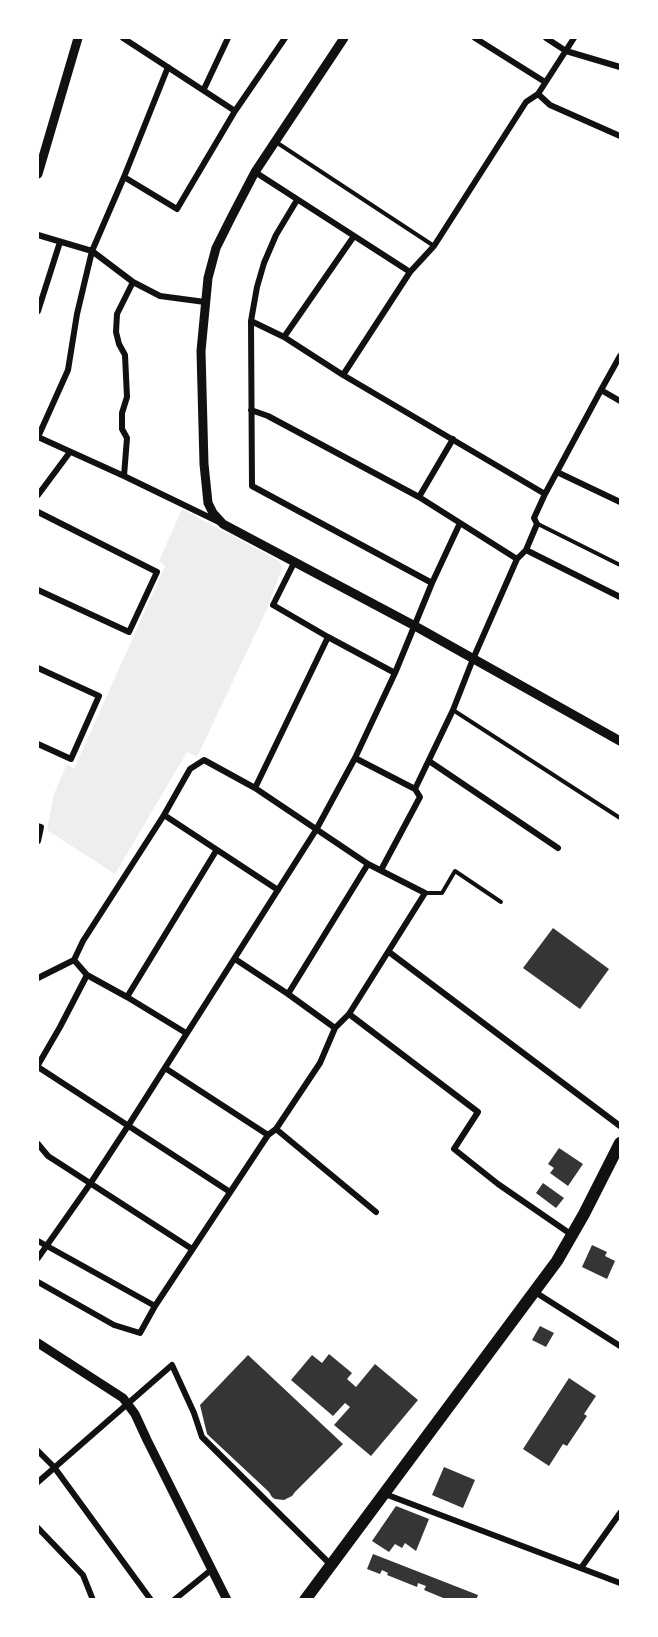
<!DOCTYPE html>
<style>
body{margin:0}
#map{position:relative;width:658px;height:1637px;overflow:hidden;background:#fff;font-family:"Nunito Sans",sans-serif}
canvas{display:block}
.frame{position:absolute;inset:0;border:39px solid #fff;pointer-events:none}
</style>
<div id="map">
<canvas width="658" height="1637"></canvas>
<div class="frame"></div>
</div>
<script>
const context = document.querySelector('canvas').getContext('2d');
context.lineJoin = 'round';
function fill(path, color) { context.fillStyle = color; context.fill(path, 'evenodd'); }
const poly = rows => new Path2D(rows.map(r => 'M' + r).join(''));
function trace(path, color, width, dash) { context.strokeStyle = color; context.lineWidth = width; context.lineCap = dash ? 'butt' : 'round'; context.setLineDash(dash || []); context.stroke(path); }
const green = poly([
 [182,509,279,561,282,568,267,609,197,757,187,752,115,874,47,830,54,794,67,764,74,769,165,566,159,561]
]);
const building = poly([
 [553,928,609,969,580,1009,523,968],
 [559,1148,583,1164,568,1186,550,1173,554,1168,548,1164],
 [543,1183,564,1198,556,1208,536,1193],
 [592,1245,607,1252,605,1256,615,1261,607,1279,582,1267],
 [540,1326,554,1333,546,1347,532,1340],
 [329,1354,352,1373,347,1379,356,1387,375,1364,418,1400,371,1456,334,1425,350,1407,345,1403,333,1416,291,1380,312,1355,322,1363],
 [248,1355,343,1444,295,1492,292,1496,284,1500,275,1499,272,1497,269,1492,207,1434,200,1405],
 [569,1378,596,1396,584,1414,587,1416,567,1446,563,1444,549,1466,523,1449],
 [444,1467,475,1480,463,1508,432,1495],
 [396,1506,429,1519,416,1551,405,1543,402,1548,395,1544,389,1552,372,1541],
 [373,1554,478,1595,476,1600,460,1600,455,1598,455,1600,448,1600,424,1590,426,1586,418,1583,417,1587,387,1575,388,1573,382,1570,380,1574,367,1569]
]);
const service = poly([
 [276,142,434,246],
 [538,524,620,565],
 [453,710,620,818],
 [425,893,442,893,455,871,501,902]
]);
const minor = poly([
 [123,38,235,111],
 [475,38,545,82],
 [546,38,566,51,620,67],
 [204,89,228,38],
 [538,94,550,105,620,136],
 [255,172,410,272],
 [124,177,177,209,235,111,285,38],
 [297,200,276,235,264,263,257,287,251,321,252,486,432,583],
 [38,235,92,251,133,282,160,296,205,302],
 [38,311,60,242],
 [251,321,284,337,343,375,545,494],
 [284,337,354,236],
 [343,375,410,272,434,246,526,102,538,94,574,38],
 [601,390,620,401],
 [251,410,268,416,419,497,517,559],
 [38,437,68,370,77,314,92,251,124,177,168,67],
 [38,437,124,476,219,522],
 [557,472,620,502],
 [124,476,127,438,122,429,122,413,127,397,125,355,119,344,116,332,117,314,133,282],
 [38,495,70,452],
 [419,497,453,439],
 [38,512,157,572,129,632,38,590],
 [526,550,620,597],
 [295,561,273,605,328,637,395,673],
 [38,668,99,696,71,759,38,744],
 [355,758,415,789,420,797,381,870],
 [429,761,558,848],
 [255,788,328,637],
 [415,789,453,710,473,659,517,559,526,550,537,524,534,518,545,494,601,390,620,356],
 [164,815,278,890],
 [38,826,41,827,38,841],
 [389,952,620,1126],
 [74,960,87,975,127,997,186,1033],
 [38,978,74,960,83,941,164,815,190,769,204,760,255,788,368,864,425,893,349,1014,335,1028,288,994,235,959],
 [288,994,368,864],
 [127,997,216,851],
 [349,1014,478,1112,454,1149,498,1184,572,1235],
 [38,1065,60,1027,87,975],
 [38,1067,230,1192],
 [165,1068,268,1135],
 [276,1129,376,1212],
 [38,1144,48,1156,192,1249],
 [38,1241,155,1306],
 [38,1258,90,1184,128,1126,316,830,355,758,395,673,432,583,460,523],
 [38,1282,114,1325,140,1333,155,1306,268,1135,276,1129,320,1063,335,1028],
 [535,1292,620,1346],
 [38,1451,54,1467,151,1600],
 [38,1482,172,1365,194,1413,202,1437,331,1565],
 [385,1494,620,1583],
 [38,1528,83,1575,93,1600],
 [581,1568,620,1513],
 [174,1600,211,1570]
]);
const tertiary = poly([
 [344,38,255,172,232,216,216,248,208,278,201,351,204,464,208,503,213,513,223,524,415,626,620,741],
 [38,174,78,38],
 [38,1343,123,1398,135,1414,147,1440,227,1600]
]);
const primary = poly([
 [305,1600,557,1261,584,1214,620,1143]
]);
fill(green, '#eee');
fill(building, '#353535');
trace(service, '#111', 4);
trace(minor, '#111', 6);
trace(tertiary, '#111', 9);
trace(primary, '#111', 12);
</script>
